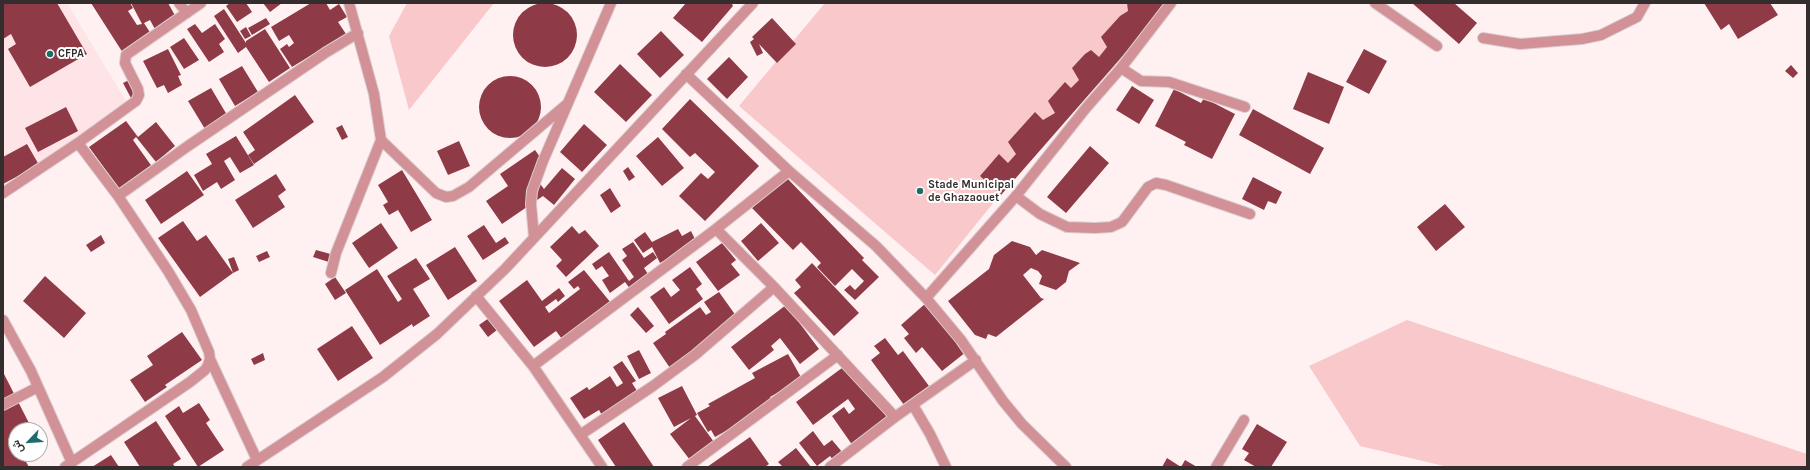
<!DOCTYPE html>
<meta charset="utf-8">
<style>
body{margin:0}
#map{position:relative;width:1810px;height:470px;overflow:hidden;background:#fff1f2;font-family:Karla,Vazirmatn,sans-serif}
canvas{display:block}
.frame{position:absolute;inset:0;border:4px solid #332d2d;pointer-events:none}
.north{position:absolute;left:8px;top:422px;width:40px;height:40px;box-sizing:border-box;background:#fff;border:1px solid #adabab;border-radius:50%;rotate:245deg;font-size:11px;font-weight:700;line-height:16px;text-align:center;color:#332d2d}
.north::after{content:'';display:block;margin:auto;width:14px;height:18px;background:#206c6b;clip-path:polygon(50% 0,100% 100%,50% 72%,0 100%)}
</style>
<div id="map">
<canvas width="1810" height="470"></canvas>
<div class="frame"></div>
<div class="north">ش</div>
</div>
<script>
const context = document.querySelector('canvas').getContext('2d');
context.lineJoin = 'round';
function fill(path, color) { context.fillStyle = color; context.fill(path, 'evenodd'); }
const poly = rows => new Path2D(rows.map(r => 'M' + r).join(''));
function trace(path, color, width, dash) { context.strokeStyle = color; context.lineWidth = width; context.lineCap = dash ? 'butt' : 'round'; context.setLineDash(dash || []); context.stroke(path); }
function drawText(font, color, halo, rows, align = 'center') {
  context.font = font + ' Karla,sans-serif'; context.lineWidth = 4; context.setLineDash([]); context.textBaseline = 'middle'; context.strokeStyle = halo; context.fillStyle = color; for (const [text, x, y, turn = 0] of rows) {
    context.save(); context.translate(x, y); context.rotate((+turn || 0) * Math.PI / 180); context.textAlign = isNaN(turn) ? turn : align; if (halo) context.strokeText(text, 0, 0); context.fillText(text, 0, 0); context.restore();
  }
}
const built = poly([
 [3,3,67,3,129,106,3,184]
]);
const green = poly([
 [407,3,494,3,409,110,389,36],
 [825,3,1155,3,935,275,739,106],
 [1407,320,1807,454,1807,467,1448,467,1360,446,1309,366]
]);
const building = poly([
 [3,3,57,3,87,54,30,87,8,49,16,44,11,34,3,39],
 [91,3,130,3,133,8,128,11,137,25,142,24,131,3,168,3,177,19,156,31,150,20,144,23,151,34,123,53],
 [230,3,246,3,252,12,237,22,226,6],
 [263,3,282,3,270,12],
 [311,3,326,3,330,10,339,4,347,17,338,22,346,34,292,67,280,49,287,44,289,47,294,43,289,35,279,41,271,27],
 [686,3,733,3,732,4,733,6,702,42,673,18],
 [1127,3,1169,3,1001,195,980,176,999,154,1008,163,1016,154,1008,142,1035,112,1043,120,1055,113,1048,101,1065,82,1071,88,1079,80,1072,68,1085,54,1091,50,1099,57,1107,47,1101,37,1120,16,1128,11],
 [1412,3,1454,3,1477,23,1459,44],
 [1704,3,1770,3,1778,15,1738,39,1729,24,1721,30],
 '513 35a32 32 0 1 1 64 0a32 32 0 1 1-64 0Z',
 [224,9,246,43,246,41,265,29,290,68,269,82,246,47,238,53,214,16],
 [266,18,270,24,252,35,248,28],
 [772,18,796,44,777,63,759,44,763,53,757,56,750,42,754,39,752,37],
 [195,24,202,33,215,24,225,39,219,44,224,52,209,62,187,29],
 [246,27,251,36,245,39,240,31],
 [661,31,684,55,660,78,637,54],
 [184,38,199,60,184,69,170,47],
 [168,49,181,75,178,76,182,85,168,93,164,85,157,88,143,61],
 [1364,49,1387,61,1369,94,1346,82],
 [729,57,748,77,727,99,707,79],
 [620,64,652,95,626,122,594,92],
 [1791,65,1798,73,1793,78,1785,71],
 [242,66,258,92,235,106,219,79],
 [1308,72,1344,87,1329,124,1293,109],
 '479 107a31 31 0 1 1 62 0a31 31 0 1 1-62 0Z',
 [131,79,140,96,132,100,123,83],
 [1132,86,1154,100,1139,124,1116,110],
 [211,88,227,115,205,129,188,101],
 [1174,89,1201,103,1204,98,1235,114,1212,159,1184,145,1186,142,1155,126],
 [295,95,314,122,254,164,248,155,255,150,243,132],
 [690,99,759,166,705,221,679,196,701,173,708,179,715,172,695,153,690,157,662,129],
 [66,107,78,131,38,152,25,128],
 [1253,109,1324,148,1310,174,1239,135],
 [126,121,138,137,156,122,175,146,156,162,136,137,133,140,153,168,121,191,89,147],
 [584,124,607,145,582,172,560,152],
 [342,125,348,137,342,140,336,128],
 [236,136,254,165,240,173,230,157,224,161,235,180,221,189,217,182,203,191,194,175,212,164,206,154],
 [658,137,684,168,662,186,636,156],
 [459,141,470,166,448,175,437,151],
 [27,144,39,165,3,184,3,157],
 [1090,146,1109,163,1066,213,1047,197],
 [535,150,545,164,532,173,544,189,562,168,575,179,554,205,543,196,502,224,486,201,508,186,500,174],
 [628,167,635,177,629,181,623,171],
 [402,170,432,220,411,232,398,210,389,215,383,205,388,202,378,185],
 [187,171,204,195,161,224,145,200],
 [276,174,286,190,278,196,285,207,253,228,235,200],
 [785,176,864,258,862,260,879,277,855,300,844,290,850,285,855,290,864,281,852,269,835,286,817,267,821,263,801,242,793,250,752,208],
 [1253,177,1282,192,1276,204,1268,201,1264,210,1242,199],
 [610,188,621,206,611,213,600,195],
 [1445,204,1465,227,1436,251,1417,227],
 [183,221,197,241,206,235,233,273,200,297,158,238],
 [381,223,398,248,369,268,352,243],
 [761,223,779,243,758,261,741,241],
 [484,225,496,243,505,237,509,243,483,260,467,236],
 [572,226,579,234,585,230,599,246,566,277,556,266,562,260,550,247],
 [678,229,682,236,691,231,697,243,660,263,652,247,643,253,634,240,645,232,652,242],
 [101,235,105,243,91,252,86,245],
 [1012,241,1030,247,1036,255,1042,250,1080,263,1069,271,1066,282,1056,290,1039,284,1042,276,1038,271,1031,268,1023,275,1041,298,1044,299,996,337,988,334,986,339,975,335,948,301,989,269,994,255],
 [633,242,644,258,653,252,657,258,644,268,650,277,631,290,625,282,610,293,602,280,609,276,602,266,596,270,592,264,609,252,629,281,634,277,622,260,627,256,622,249],
 [722,243,736,260,731,264,740,275,718,291,696,262],
 [455,247,477,281,448,300,426,265],
 [316,250,334,255,332,263,313,257],
 [267,251,270,257,259,262,256,256],
 [234,257,239,270,233,273,228,259],
 [416,258,430,279,413,289,430,316,413,327,412,324,380,345,345,290,377,269,398,302,402,299,387,276],
 [812,263,859,313,834,336,794,293,801,287,795,280],
 [690,267,702,284,696,289,703,299,669,324,650,297,664,287,671,297,680,290,672,280],
 [584,270,611,303,562,339,556,331,534,347,499,301,527,280,542,301,559,288,565,296,558,302,556,299,545,307,549,313,580,289,578,286,574,289,568,282],
 [45,276,86,313,64,338,23,301],
 [335,277,346,293,335,300,325,284],
 [719,292,739,320,670,368,653,343,666,334,665,332,700,307,706,315,711,312,704,302],
 [926,303,966,352,942,371,922,347,916,353,904,338,909,334,901,325],
 [786,305,819,349,800,364,780,338,771,346,774,350,749,370,731,347],
 [638,307,654,326,646,333,630,315],
 [489,318,497,330,488,337,479,325],
 [352,326,373,358,338,381,317,349],
 [182,332,202,360,165,385,167,387,145,402,130,380,153,365,147,356],
 [885,338,898,355,903,351,929,386,904,405,871,360,880,353,874,346],
 [639,350,651,373,639,379,627,356],
 [263,353,265,360,254,365,251,359],
 [788,354,802,379,770,397,774,404,715,437,711,430,708,432,697,413,710,406,708,404,755,378,752,373],
 [622,361,636,381,632,383,639,394,603,417,599,410,584,419,570,398,587,387,589,390,610,376,617,387,623,383,613,367],
 [846,365,893,417,853,446,832,416,844,407,849,414,855,409,848,399,813,425,796,402],
 [3,372,32,429,16,430,16,454,25,454,28,459,25,460,29,467,3,467],
 [682,386,697,415,695,416,714,442,690,460,670,434,691,418,674,427,658,398],
 [199,403,210,420,206,423,224,450,198,467,165,416,179,406,183,413],
 [156,421,181,459,173,464,175,467,140,467,124,442],
 [624,422,654,467,616,467,598,440],
 [1257,424,1287,442,1271,467,1256,467,1244,460,1249,453,1242,449],
 [813,431,824,446,832,440,843,453,834,461,830,456,817,466,799,443],
 [750,437,769,464,765,467,707,467],
 [796,448,811,467,781,467,782,466,778,462],
 [111,455,119,467,92,467],
 [1167,458,1181,467,1185,460,1197,467,1162,467]
]);
const minor = poly([
 [179,3,187,13],
 [1375,3,1437,46],
 [1483,38,1520,44,1582,39,1601,35,1637,17,1645,3],
 [1121,68,1141,81,1169,82,1245,107],
 [686,74,789,171,876,246,926,298,961,340,1003,401,1022,424,1066,467],
 [381,140,436,193,446,197,453,196,469,187,567,104],
 [3,193,78,143,136,101,139,95,138,89,125,63,126,55,201,3],
 [118,196,188,146,325,53,358,33],
 [1016,196,1040,214,1067,227,1095,228,1111,227,1122,222,1148,187,1156,183,1166,185,1250,214],
 [716,229,774,287,895,417],
 [534,237,531,204,532,191,543,161,611,3],
 [331,273,336,253,381,140,374,94,349,3],
 [476,296,533,366,602,467],
 [926,298,1016,196,1086,108,1121,68,1171,3],
 [3,320,31,371,72,463],
 [210,359,257,460],
 [533,366,716,229,789,171],
 [3,405,38,387],
 [913,405,930,434,946,467],
 [580,435,653,386,695,355,774,287],
 [65,467,190,382,205,370,208,365,210,359,209,352,191,310,168,271,118,196,78,143],
 [247,467,383,377,437,334,505,269,753,3],
 [687,467,838,355],
 [830,467,895,417,976,360],
 [1216,467,1244,420]
]);
const markers = [
 [50,54,4,"#206c6b"],
 [920,191,4,"#206c6b"]
];
const poiNames = [
 ["CFPA",58,54],
 ["Stade Municipal",928,185],
 ["de Ghazaouet",928,198]
];
fill(built, '#fee4e6');
fill(green, '#f9c8cb');
fill(building, '#8e3b47');
trace(minor, '#dacecf', 12);
trace(minor, '#d19196', 10);
for (const [x, y, r, color] of markers) { const dot = new Path2D(); dot.arc(x, y, r, 0, 2 * Math.PI); context.fillStyle = color; context.fill(dot); trace(dot, '#fff', 1.5); }
drawText('bold 11px', '#332d2d', '#fff', poiNames, 'left');
</script>
